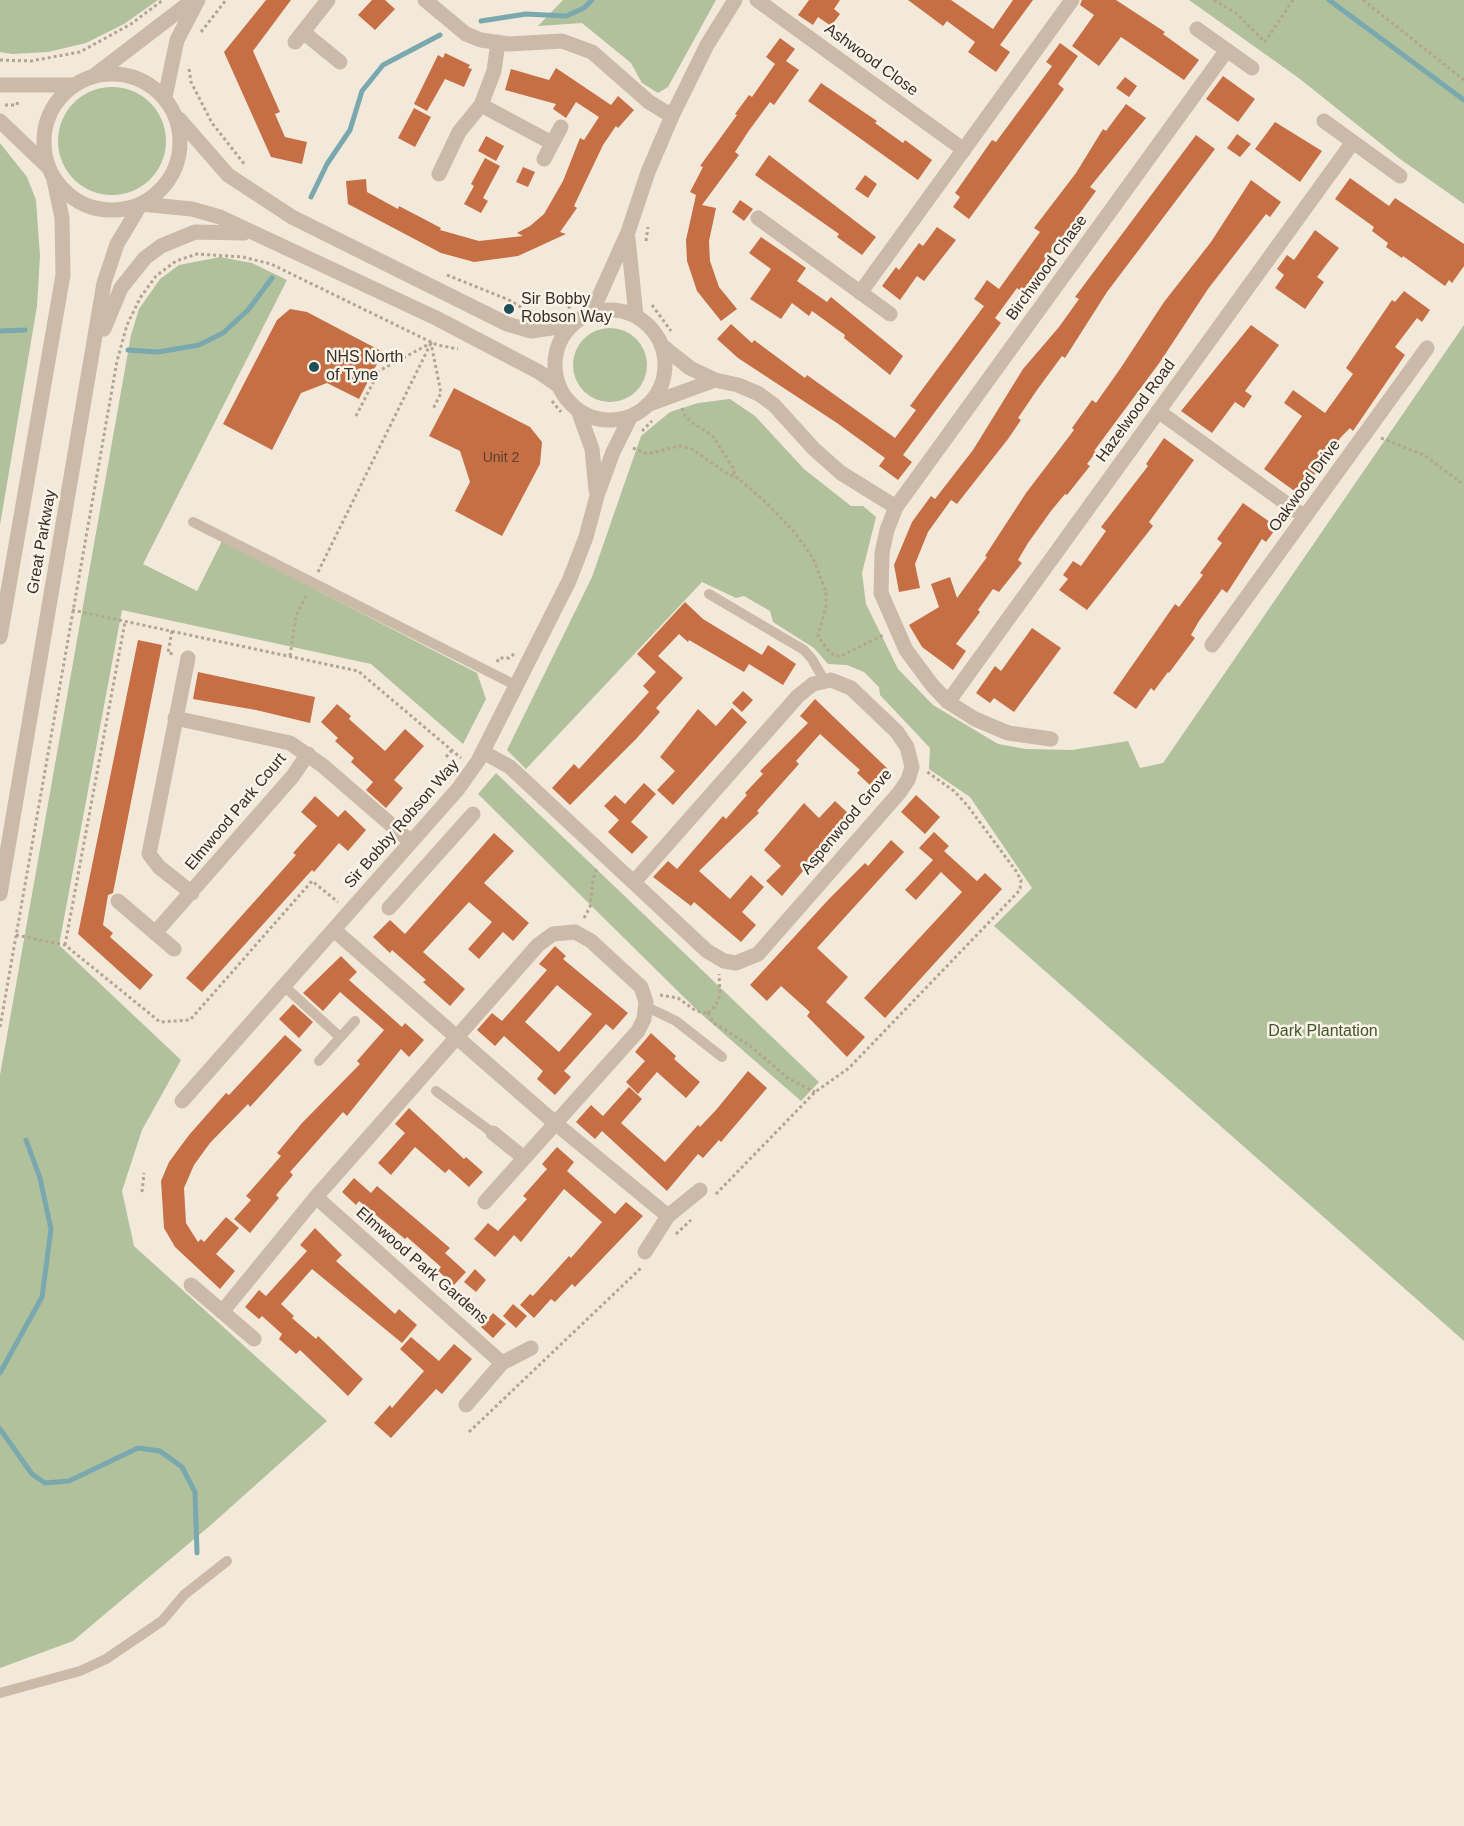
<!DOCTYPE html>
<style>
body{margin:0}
canvas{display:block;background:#f2e9db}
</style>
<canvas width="1464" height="1826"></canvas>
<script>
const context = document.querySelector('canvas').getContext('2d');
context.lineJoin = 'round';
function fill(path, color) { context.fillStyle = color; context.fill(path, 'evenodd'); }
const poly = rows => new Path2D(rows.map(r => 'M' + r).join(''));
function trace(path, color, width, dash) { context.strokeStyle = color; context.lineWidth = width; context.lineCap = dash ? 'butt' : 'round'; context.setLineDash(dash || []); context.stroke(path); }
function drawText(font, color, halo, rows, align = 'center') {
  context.font = font + ' Arial,sans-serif'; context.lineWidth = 5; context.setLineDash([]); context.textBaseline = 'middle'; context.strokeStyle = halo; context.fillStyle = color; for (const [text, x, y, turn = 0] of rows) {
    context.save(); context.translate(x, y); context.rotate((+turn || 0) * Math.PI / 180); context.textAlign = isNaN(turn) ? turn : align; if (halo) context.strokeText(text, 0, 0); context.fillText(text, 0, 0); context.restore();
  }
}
const green = poly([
 [0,0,158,0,124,24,86,43,48,52,12,54,0,52],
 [563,0,716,0,668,87,658,93,642,83,631,63,582,23,538,26],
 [1189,0,1464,0,1464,204,1400,159,1300,79],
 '58 141a54 54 0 1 1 108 0a54 54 0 1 1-108 0Z',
 [0,143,27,177,36,200,40,256,37,306,0,525],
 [220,257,252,263,287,280,143,564,197,591,222,541,477,673,486,699,463,744,371,664,122,610,59,945,181,1060,142,1130,122,1191,134,1246,327,1421,212,1524,73,1641,0,1668,0,1075,131,335,139,309,160,279,179,265],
 [1464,325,1464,1341,994,926,1032,888,970,797,929,769,930,748,880,695,879,687,864,672,847,665,828,664,814,648,773,622,770,611,744,596,736,598,702,582,526,769,507,750,592,577,641,436,670,412,698,403,730,399,755,416,804,469,851,506,863,506,876,517,862,573,866,604,898,669,933,705,998,744,1026,749,1072,750,1128,741,1140,768,1163,763],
 '573 365a37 37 0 1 1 74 0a37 37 0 1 1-74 0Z',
 [496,773,819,1082,801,1101,700,1013,478,794]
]);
const stream = poly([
 [1329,0,1464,100],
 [481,21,526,14,566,16,584,8,592,0],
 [311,197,327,164,350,130,362,91,383,65,440,35],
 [0,331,25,330],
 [128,350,158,352,199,345,223,333,248,310,272,278],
 [0,1373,42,1297,51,1229,40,1178,26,1140],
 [0,1429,32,1474,45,1483,69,1481,138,1448,160,1451,182,1467,195,1492,197,1553]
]);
const building = poly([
 [266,0,291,0,253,51,280,112,275,114,285,137,307,142,302,164,271,157,224,52],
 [372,0,385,0,395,9,375,30,358,15],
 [809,0,840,0,834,9,840,14,831,26,818,17,813,25,798,15],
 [908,0,951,0,993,29,1013,0,1033,0,1000,45,1010,52,996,72,968,52,975,42,947,21,943,26],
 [1082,0,1116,0,1165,32,1163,34,1199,60,1184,80,1121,37,1099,66,1072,46,1094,15,1080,5],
 [780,38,795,49,786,61,799,70,774,105,770,102,748,132,735,152,739,155,702,205,716,208,709,241,710,261,719,287,737,309,721,321,697,291,687,261,686,240,696,195,690,192,703,167,700,166,737,115,735,114,749,95,752,97,775,64,766,57],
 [1060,43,1078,56,1058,84,1064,89,969,219,953,207,960,197,955,193,992,140,996,142,1052,66,1046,62],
 [445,53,470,65,468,68,472,69,464,87,445,79,427,111,414,104,438,55,443,58],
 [556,68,611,105,618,96,634,110,618,128,616,126,603,145,574,206,577,208,560,232,566,234,518,256,474,262,441,253,348,204,346,181,366,179,367,192,398,209,399,206,441,228,440,230,479,241,523,236,517,233,530,226,544,214,563,181,580,138,584,140,599,117,576,102,566,118,553,109,556,104,505,90,511,69,549,80],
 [1223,76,1255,99,1238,122,1206,99],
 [1125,77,1137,86,1129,97,1116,88],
 [821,83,877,121,875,123,903,143,905,140,932,160,918,180,808,101],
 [1126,104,1146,118,1090,187,1096,191,1022,292,1017,288,995,318,1001,323,903,455,912,462,898,480,879,466,885,458,837,423,738,358,717,339,731,324,752,343,754,340,805,378,807,375,895,438,916,410,910,406,984,306,974,299,987,280,999,289,1040,232,1034,228,1076,173,1103,129,1106,131],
 [414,108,431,117,415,147,398,138],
 [1275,122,1322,151,1300,182,1255,149],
 [1237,134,1251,144,1240,157,1227,148],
 [1196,135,1215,149,1107,292,1065,358,1062,356,1037,390,1018,418,1021,420,1008,439,957,504,951,500,928,532,915,564,920,588,899,592,894,565,912,522,931,496,935,499,973,450,1023,369,1059,327,1079,299,1075,297],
 [486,136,504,146,496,161,478,151],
 [769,155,876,237,862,255,837,237,839,234,755,175],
 [485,158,500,166,483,198,488,201,481,213,464,204,474,186,471,184],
 [523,167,535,172,528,187,516,182],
 [865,175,877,184,868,198,855,189],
 [1350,178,1389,206,1395,198,1464,244,1464,266,1452,283,1449,280,1445,286,1403,256,1402,258,1386,247,1388,243,1372,231,1374,227,1335,199],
 [1251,180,1281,202,1270,217,1266,214,1208,289,1160,362,1094,451,1096,452,1087,464,1090,466,1067,495,1065,494,1051,511,1028,543,1018,560,1022,563,999,592,993,589,978,610,980,612,956,644,966,651,953,670,922,647,909,625,939,607,931,584,950,577,957,598,987,557,985,556,1026,493,1074,430,1072,428,1092,400,1096,403,1120,369,1164,302,1211,242],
 [740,200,753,209,744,221,732,212],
 [937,227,956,240,924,281,917,276,900,300,882,286,896,267,899,270,919,243,923,246],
 [1315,230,1339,248,1317,277,1324,282,1305,309,1275,288,1284,275,1277,269,1287,255,1294,260],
 [761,237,806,268,797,281,827,302,831,297,903,356,890,375,844,338,845,335,812,311,809,316,792,303,781,319,750,299,771,269,749,253],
 [1404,291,1430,310,1422,322,1417,318,1395,347,1405,355,1353,431,1350,428,1341,437,1300,495,1264,469,1302,416,1284,403,1293,390,1325,413,1353,374,1346,368,1392,300,1395,302],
 [290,309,307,312,383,352,359,399,327,383,301,393,272,450,223,424,277,320],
 [1251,325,1279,345,1245,391,1252,396,1244,408,1235,402,1212,433,1181,411],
 [454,388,530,427,542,442,540,464,502,536,455,511,470,482,460,451,429,436],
 [1164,438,1194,460,1149,522,1153,526,1087,610,1059,590,1068,579,1063,575,1073,561,1081,566,1106,531,1101,527,1148,466,1146,464],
 [1243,503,1277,527,1266,542,1262,539,1227,593,1222,589,1199,621,1191,635,1195,638,1169,673,1168,672,1154,691,1151,688,1136,709,1113,693,1175,604,1179,607,1203,575,1200,573,1222,543,1217,539],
 [685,602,703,619,762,655,768,645,796,664,783,685,749,664,744,672,689,640,688,642,679,634,658,656,683,678,656,708,660,712,636,739,570,805,552,788,574,764,579,769,649,692,643,686,656,672,637,654],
 [1032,628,1061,648,1014,712,994,698,990,703,976,693,995,666,1001,671],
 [138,640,162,645,113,893,108,895,103,925,113,933,110,937,153,975,140,990,78,934],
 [198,672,315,697,310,723,256,710,193,699],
 [743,691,753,700,742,712,732,703],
 [815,699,890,771,873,788,857,773,860,770,820,734,796,761,799,764,757,811,759,813,699,871,730,899,751,875,764,887,742,912,756,925,741,942,694,902,691,906,653,877,668,861,677,869,723,816,726,819,747,795,745,793,763,774,760,771,808,723,800,716],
 [337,704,351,716,349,719,385,751,405,729,424,746,394,780,403,788,386,808,366,790,373,782,351,762,354,758,335,741,338,738,321,722],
 [732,708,747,722,673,805,657,790,675,771,660,757,698,709,716,726],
 [644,783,656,794,631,822,648,837,632,854,608,832,619,820,604,806,615,795,625,804],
 [916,795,940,817,925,834,901,812],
 [315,796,338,817,345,810,366,830,348,851,339,843,314,872,312,870,202,992,186,978,296,855,293,853,317,826,301,812],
 [835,801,850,815,782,896,766,881,781,866,764,850,804,803,819,818],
 [934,832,949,846,944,851,977,881,985,873,1002,889,885,1018,864,998,962,892,941,872,916,900,905,890,933,860,919,848],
 [494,833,514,851,484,883,529,923,513,941,503,932,479,959,468,949,492,922,469,902,423,952,465,989,450,1006,423,982,426,980,392,950,390,953,373,937,390,920,405,934],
 [891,840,904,852,817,948,848,977,826,1002,865,1037,847,1057,807,1016,810,1012,781,986,767,1001,750,985,829,899,865,863,868,866],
 [555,946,566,956,563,959,628,1013,613,1030,606,1024,564,1071,571,1077,555,1095,537,1079,543,1071,504,1036,495,1046,477,1030,492,1013,502,1021,547,970,539,964],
 [557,985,592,1014,559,1052,525,1022],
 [341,956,357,972,349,980,402,1027,405,1023,424,1040,409,1057,401,1049,347,1116,343,1112,290,1172,293,1175,276,1195,279,1198,250,1233,234,1219,251,1200,246,1196,281,1156,277,1153,302,1123,360,1064,357,1061,384,1030,340,992,323,1011,303,993],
 [293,1004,313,1022,299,1038,279,1019],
 [651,1033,676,1056,674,1059,700,1082,686,1098,657,1072,638,1094,626,1082,645,1061,635,1052],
 [285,1035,302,1050,250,1107,248,1104,210,1143,194,1165,184,1188,186,1223,198,1242,201,1239,204,1242,226,1217,239,1228,216,1254,235,1271,220,1289,175,1247,164,1228,161,1181,169,1162,189,1135,226,1093,229,1095],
 [748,1071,767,1088,721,1142,719,1140,703,1158,698,1154,667,1191,602,1131,595,1139,576,1122,591,1105,603,1116,629,1087,642,1099,621,1123,665,1162,698,1125,700,1127,716,1110],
 [409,1108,464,1159,466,1157,483,1172,469,1187,449,1169,445,1173,415,1147,391,1175,378,1163,405,1133,395,1124],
 [557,1147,574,1162,567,1171,615,1214,626,1202,643,1216,575,1287,572,1284,555,1302,551,1299,534,1318,520,1305,530,1294,533,1296,569,1256,571,1258,602,1222,564,1189,521,1242,514,1235,495,1257,474,1239,488,1223,498,1231,527,1199,523,1196,547,1169,542,1164],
 [354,1178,371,1193,377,1186,450,1248,445,1253,466,1272,454,1285,438,1271,441,1267,407,1237,405,1239,359,1201,356,1205,342,1192],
 [315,1228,342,1255,336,1261,395,1314,399,1309,417,1325,402,1343,312,1269,281,1304,294,1316,292,1318,316,1339,318,1336,363,1379,348,1396,300,1350,296,1354,279,1339,282,1334,262,1316,259,1319,245,1307,259,1290,266,1296,307,1251,300,1245],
 [475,1269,486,1280,476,1292,464,1282],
 [513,1304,527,1316,516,1328,503,1316],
 [493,1313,506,1324,493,1338,481,1327],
 [411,1337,439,1361,454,1344,472,1359,442,1394,436,1389,391,1438,374,1423,390,1405,392,1408,424,1371,400,1349]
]);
const path = poly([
 [1214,0,1236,13,1265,42,1293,0],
 [1363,0,1464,80],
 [201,32,226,0],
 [0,60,31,61,80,52,131,24,163,0],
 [189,69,191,82,212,123,245,165],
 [5,105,17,105,18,100],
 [646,241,648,227],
 [447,275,509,300,531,313],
 [652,305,671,331],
 [568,308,579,299],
 [552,401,561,412],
 [682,408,685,416,694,424,712,435,733,468,735,476,767,503,795,533,813,558,826,592,826,606,818,636,827,649,835,656,841,656,883,635],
 [356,416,379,371,431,343,441,393,433,409],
 [642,431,652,421],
 [1381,438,1424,455,1464,485],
 [633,448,648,454,679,446,692,449,729,475,735,476],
 [318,572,431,343],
 [72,610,358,671,461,758],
 [172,631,168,653,174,654],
 [290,656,296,616,307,594],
 [497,662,499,658,509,658,514,654],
 [446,757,452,750],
 [584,918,590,907,593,879,597,867],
 [16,935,65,945,160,1022,190,1020,312,881,338,902],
 [65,945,125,622],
 [660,995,678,998,696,1011,708,1013],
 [708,1013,714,1023,749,1045,789,1079,815,1092],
 [708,1013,716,1005,720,995,719,974],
 [0,1027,117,361,127,325,140,298,156,276,176,261,197,254,243,257,271,264,437,345,458,349],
 [142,1192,144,1173],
 [716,1194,815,1092,849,1068,1020,890,1021,880,1016,871,967,805,954,791,926,771],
 [676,1234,691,1220],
 [469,1432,641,1268]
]);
const service = poly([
 [193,522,517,686],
 [709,594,804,650,812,659,824,680],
 [284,986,340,1037],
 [647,1007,676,1021,722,1057],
 [319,1061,355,1021],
 [436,1091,493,1133],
 [0,1693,80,1671,106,1659,162,1621,184,1595,227,1561]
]);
const minor = poly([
 [425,0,466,34,481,40,509,44,562,41,592,52,649,102,672,116],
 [757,0,964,150],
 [1197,29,1252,68],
 [303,32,340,62],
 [295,42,328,0],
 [481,105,552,143],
 [1324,121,1400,176],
 [544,159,561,127],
 [439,174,459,132,481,105,494,71,498,42],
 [758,218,890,314],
 [628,238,636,316],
 [860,293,1072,0],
 '555 365a55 55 0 1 1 110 0a55 55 0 1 1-110 0Z',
 [592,312,628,232,648,172,672,116,707,45,735,0],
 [661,345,690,368,715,380,738,385,759,394,774,405,814,449,841,473,896,507],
 [647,405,715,380],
 [578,410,592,449,596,490],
 [1158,411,1305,517],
 [1212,645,1427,348],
 [188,658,149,854,159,867,192,893],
 [948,702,1353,142],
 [175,718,290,743,322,765,411,842],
 [1051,739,1008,733,975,719,948,702,932,685,906,650,881,593,882,553,887,530,896,507,1227,50],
 [483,752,510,767,707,951,724,961,736,963,758,954,899,793,908,780,912,767,907,747,897,732,851,688,831,680,813,684,798,696,634,882],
 [118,901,174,949],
 [389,908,473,814],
 [334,930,555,1123,668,1216],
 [155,933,292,777,308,754],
 [182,1101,458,789,478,761,569,581,586,537,597,496,613,452,631,416],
 [493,1133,524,1158],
 [316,1197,502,1363],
 [645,1252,668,1216,700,1190],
 [191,1285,254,1339],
 [222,1312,316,1197,538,945,553,934,575,932,591,941,641,987,646,1002,644,1019,638,1031,485,1202],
 [466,1405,502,1363,531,1348]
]);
const tertiary = poly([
 '44 142a68 68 0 1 1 136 0a68 68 0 1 1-136 0Z',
 [95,75,193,0],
 [0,85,71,85],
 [165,97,177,40,198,0],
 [179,119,228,175,292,217,507,324,531,331,572,325],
 [0,121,47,166],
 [104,329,121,288,145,258,161,246,195,232,244,233],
 [0,637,63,275,62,218,54,180],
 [0,894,104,283,117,244,141,204,192,209,220,217,436,318,539,372,559,386]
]);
const markers = [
 [509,309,6,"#1d4f58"],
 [314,367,6,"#1d4f58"]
];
const numberNames = [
 ["Unit 2",501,458]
];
const streetNames = [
 ["Ashwood Close",871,60,36],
 ["Birchwood Chase",1047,268,-54],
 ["Hazelwood Road",1136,411,-54],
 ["Oakwood Drive",1305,486,-54],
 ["Great Parkway",42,542,-80],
 ["Elmwood Park Court",236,812,-50],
 ["Aspenwood Grove",847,822,-50],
 ["Sir Bobby Robson Way",402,824,-49],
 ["Elmwood Park Gardens",422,1266,41]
];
const poiNames = [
 ["Sir Bobby",521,300],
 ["Robson Way",521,318],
 ["NHS North",326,358],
 ["of Tyne",326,376]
];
const parkNames = [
 ["Dark Plantation",1323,1032]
];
fill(green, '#b1c19b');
trace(stream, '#7aa8af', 5);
fill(building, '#c76f44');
trace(path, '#b6a491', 3, [3, 3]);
trace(service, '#cabaa7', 10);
trace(minor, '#cabaa7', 15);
trace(tertiary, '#cabaa7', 15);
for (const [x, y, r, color] of markers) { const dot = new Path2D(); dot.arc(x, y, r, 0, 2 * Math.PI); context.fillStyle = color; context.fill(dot); trace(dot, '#faf3e8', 2); }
drawText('14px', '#5a3e2f', null, numberNames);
drawText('16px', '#362e28', '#faf3e8', streetNames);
drawText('16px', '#362e28', '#faf3e8', poiNames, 'left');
drawText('16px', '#42552b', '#faf3e8', parkNames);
</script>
